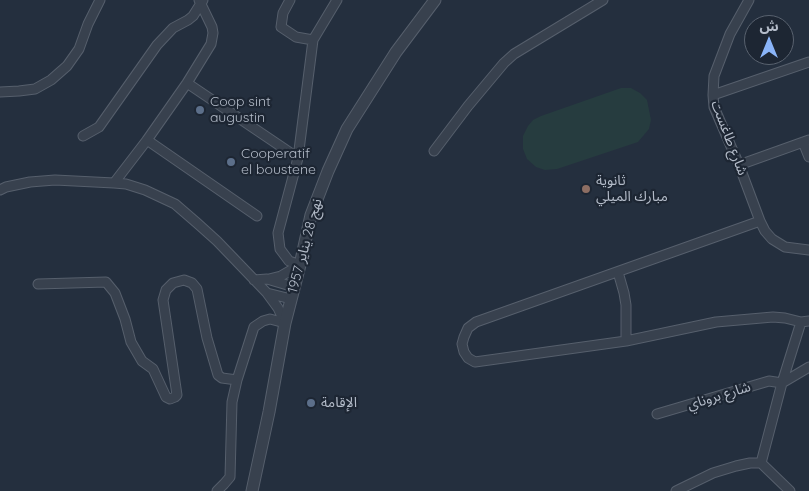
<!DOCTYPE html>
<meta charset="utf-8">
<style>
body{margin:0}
#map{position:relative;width:809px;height:491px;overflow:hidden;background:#242f3e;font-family:Quicksand,"Noto Sans Arabic",sans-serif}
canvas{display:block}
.north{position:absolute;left:744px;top:15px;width:50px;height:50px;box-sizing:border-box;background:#1d2633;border:1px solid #59626f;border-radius:50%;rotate:0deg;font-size:14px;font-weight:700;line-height:20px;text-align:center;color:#b4bcc9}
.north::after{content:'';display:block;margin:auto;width:18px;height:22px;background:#8ab4f8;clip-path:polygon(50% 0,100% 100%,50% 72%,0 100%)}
</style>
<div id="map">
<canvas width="809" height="491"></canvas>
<div class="north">ش</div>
</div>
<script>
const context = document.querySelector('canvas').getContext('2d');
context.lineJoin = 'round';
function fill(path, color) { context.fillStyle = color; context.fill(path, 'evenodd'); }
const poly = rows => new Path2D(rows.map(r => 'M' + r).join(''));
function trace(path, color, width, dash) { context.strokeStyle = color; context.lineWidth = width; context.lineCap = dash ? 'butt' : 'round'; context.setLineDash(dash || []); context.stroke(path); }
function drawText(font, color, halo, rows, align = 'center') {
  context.font = font + ' Quicksand,"Noto Sans Arabic",sans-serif'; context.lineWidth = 4.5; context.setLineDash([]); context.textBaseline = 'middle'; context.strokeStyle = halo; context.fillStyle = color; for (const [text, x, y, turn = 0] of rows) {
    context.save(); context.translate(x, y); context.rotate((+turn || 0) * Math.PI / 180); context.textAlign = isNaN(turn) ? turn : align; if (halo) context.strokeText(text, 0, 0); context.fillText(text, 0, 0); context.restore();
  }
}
const green = poly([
 [621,88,631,88,640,93,647,100,651,120,649,129,638,142,557,169,545,170,536,167,527,159,523,149,523,136,528,126,533,120,541,116]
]);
const minor = poly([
 [290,0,283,13,281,27,296,37,313,40],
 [749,0,730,34,714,76,713,95,714,107,739,165,760,221,765,231,772,239,785,247,809,250],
 [187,83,298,158],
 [0,92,19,91,35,89,51,80,67,66,79,49,88,24,100,0],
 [713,95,809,62],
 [83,136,99,127,157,45,173,28,188,20,193,16,203,0],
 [147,140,257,216],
 [803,142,809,157],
 [434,151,468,106,504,63,514,54,603,0],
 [739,165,809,140],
 [114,183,147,140,187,83,211,44,213,33,212,27,199,0],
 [0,190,6,187,30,182,55,180,114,183,126,184,145,190,175,204,197,223,217,241,267,293,291,299],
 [760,221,476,322,468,328,464,337,462,344,464,352,468,358,475,362,626,341,716,322,773,317,785,318,801,322,809,321],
 [300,265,289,261,280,249,278,233,298,158,313,40,337,0],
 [618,272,624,293,626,305,626,341],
 [269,279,281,276,300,265],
 [254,280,267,279,294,287],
 [38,284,106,282,115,293,125,319,131,342,142,361,153,369,166,397,170,399,175,397,177,395,163,300,166,290,173,283,184,280,192,283,197,289,207,338,218,375,222,378,237,380,254,327,263,321,270,319,285,323],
 [267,293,278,308,285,323],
 [657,414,769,381,782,383,809,367],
 [761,463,782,383,801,322],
 [217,491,224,484,230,477,232,402,237,380],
 [676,491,713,473,736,466,750,463,761,463,790,491]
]);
const tertiary = poly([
 [252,491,269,412,285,323,300,265,311,215,328,171,347,129,396,52,435,0]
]);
const markers = [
 [200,110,5,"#5c6f8a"],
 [231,162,5,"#5c6f8a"],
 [586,189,5,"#8d6e63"],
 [311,403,5,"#5c6f8a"]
];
const poiNames = [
 ["Coop sint",210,102],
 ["augustin",210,118],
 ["Cooperatif",241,154],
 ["el boustene",241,170],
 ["ثانوية",596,181],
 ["مبارك الميلي",596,197],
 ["الإقامة",321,403]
];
const streetNames = [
 ["شارع طاغست",729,138,69],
 ["نهج 28 يناير 1957",305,246,-75],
 ["شارع بروناي",719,396,-17]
];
fill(green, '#263c3f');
trace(minor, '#565f6c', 11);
trace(tertiary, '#565f6c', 13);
trace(minor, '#38414e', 9);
trace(tertiary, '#38414e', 11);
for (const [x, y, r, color] of markers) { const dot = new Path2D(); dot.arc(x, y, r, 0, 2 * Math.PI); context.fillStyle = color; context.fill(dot); trace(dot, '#1d2633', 2); }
drawText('14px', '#b4bcc9', '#1d2633', poiNames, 'left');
drawText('14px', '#b4bcc9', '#1d2633', streetNames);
</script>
